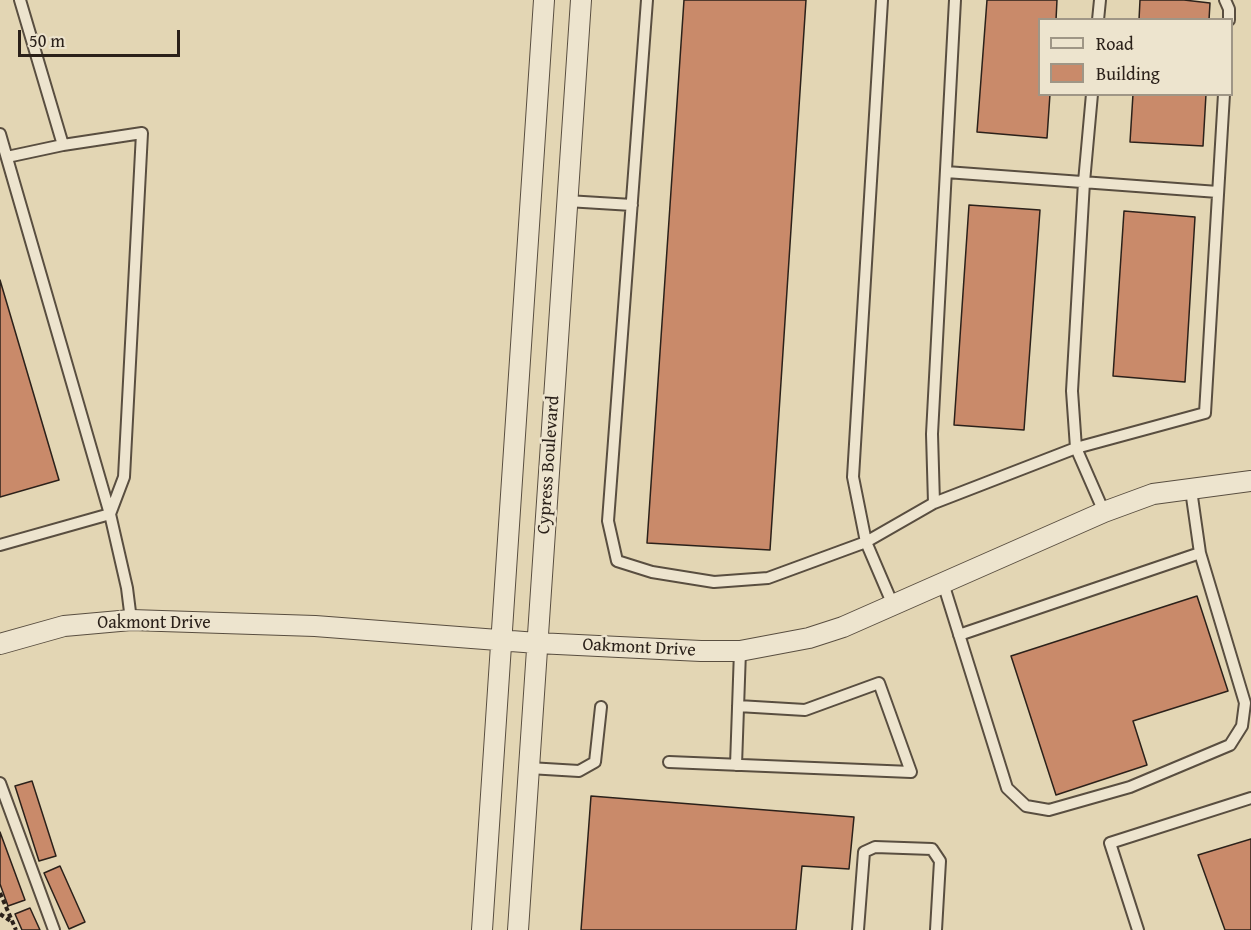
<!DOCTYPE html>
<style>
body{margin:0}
#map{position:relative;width:1251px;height:930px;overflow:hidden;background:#e3d6b4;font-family:"Gentium Book Plus",serif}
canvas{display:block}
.legend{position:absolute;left:1038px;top:18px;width:195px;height:78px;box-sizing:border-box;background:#ede4ce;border:2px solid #9f9686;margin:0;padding:8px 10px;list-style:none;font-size:18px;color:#2b211a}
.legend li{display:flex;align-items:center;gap:12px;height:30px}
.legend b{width:30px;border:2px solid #9f9686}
.scale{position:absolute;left:18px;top:30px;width:162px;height:27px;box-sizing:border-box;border:3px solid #2b211a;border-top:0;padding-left:8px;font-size:18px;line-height:21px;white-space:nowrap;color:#2b211a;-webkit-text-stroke:4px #ede4ce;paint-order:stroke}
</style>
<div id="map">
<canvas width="1251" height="930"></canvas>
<ul class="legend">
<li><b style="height:8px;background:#ede4ce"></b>Road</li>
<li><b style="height:16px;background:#c98a6a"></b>Building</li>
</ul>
<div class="scale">50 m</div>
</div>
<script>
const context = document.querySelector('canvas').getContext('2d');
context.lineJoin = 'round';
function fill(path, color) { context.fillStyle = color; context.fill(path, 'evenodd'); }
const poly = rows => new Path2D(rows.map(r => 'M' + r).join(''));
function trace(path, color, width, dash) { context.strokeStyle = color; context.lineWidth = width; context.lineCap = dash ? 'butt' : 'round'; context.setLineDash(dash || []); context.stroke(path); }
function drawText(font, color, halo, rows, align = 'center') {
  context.font = font + ' "Gentium Book Plus",serif'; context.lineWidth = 5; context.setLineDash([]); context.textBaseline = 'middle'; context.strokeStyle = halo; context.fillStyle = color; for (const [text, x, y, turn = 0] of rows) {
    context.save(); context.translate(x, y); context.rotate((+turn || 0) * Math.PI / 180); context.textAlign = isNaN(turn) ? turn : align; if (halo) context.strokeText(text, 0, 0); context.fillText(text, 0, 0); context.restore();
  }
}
const building = poly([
 [684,0,806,0,770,550,647,543,684,0],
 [987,0,1057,0,1056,20,1040,20,1040,94,1050,94,1047,138,977,132,987,0],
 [1140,0,1184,0,1210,3,1209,20,1139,20,1140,0],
 [1133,94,1206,94,1203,146,1130,142,1133,94],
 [969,205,1040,210,1024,430,954,425,969,205],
 [1124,211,1195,217,1185,382,1113,376,1124,211],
 [0,280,59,480,0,497,0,280],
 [1197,596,1228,691,1133,721,1147,765,1056,795,1011,656,1197,596],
 [32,781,56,856,39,861,15,786,32,781],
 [591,796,854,817,849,869,802,866,796,930,581,930,591,796],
 [0,832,25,900,8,906,0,884,0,832],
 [1251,839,1251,930,1225,930,1198,855,1251,839],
 [60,866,85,922,69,929,44,873,60,866],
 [30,908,40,930,22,930,15,914,30,908]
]);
const path = poly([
 [0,893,16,930],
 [0,914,12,922]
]);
const lane = poly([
 [647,0,608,521,617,561,652,572,714,582,768,578,866,542,934,503,1076,448,1104,512],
 [882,0,853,477,866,542,893,605],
 [1225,0,1229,9,1229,20],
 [1098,20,1100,0],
 [1092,94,1084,182,1072,391,1076,448,1205,413,1224,94],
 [0,134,110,514,127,588,131,620],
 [7,157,63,145,20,0],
 [946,172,1218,192],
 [567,201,632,205],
 [934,503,932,434,955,0],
 [0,545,110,514,124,477,142,133,63,145],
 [943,583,1007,788,1026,806,1049,810,1130,787,1230,745,1242,726,1245,703,1200,553,1191,490],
 [959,635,1200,553],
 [669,762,911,772,879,683,805,710,738,706],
 [736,765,740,651],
 [529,768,579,771,595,762,601,707],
 [0,783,54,930],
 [858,930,864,852,875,847,932,849,940,861,936,930],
 [1138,930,1110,843,1251,798]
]);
const street = poly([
 [0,644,64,626,131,620,315,626,537,643,701,651,740,651,809,638,843,627,1104,512,1153,494,1251,481],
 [482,930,544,0],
 [518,930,581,0]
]);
const streetNames = [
 ["Cypress Boulevard",549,465,-86],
 ["Oakmont Drive",154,623],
 ["Oakmont Drive",639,648,3]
];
fill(building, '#c98a6a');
trace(building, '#2b211a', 1.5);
trace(lane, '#594e40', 14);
trace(street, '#594e40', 22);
trace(path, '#2b211a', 4, [4.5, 3]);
trace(lane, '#ede4ce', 10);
trace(street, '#ede4ce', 20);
drawText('18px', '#2b211a', '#ede4ce', streetNames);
</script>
